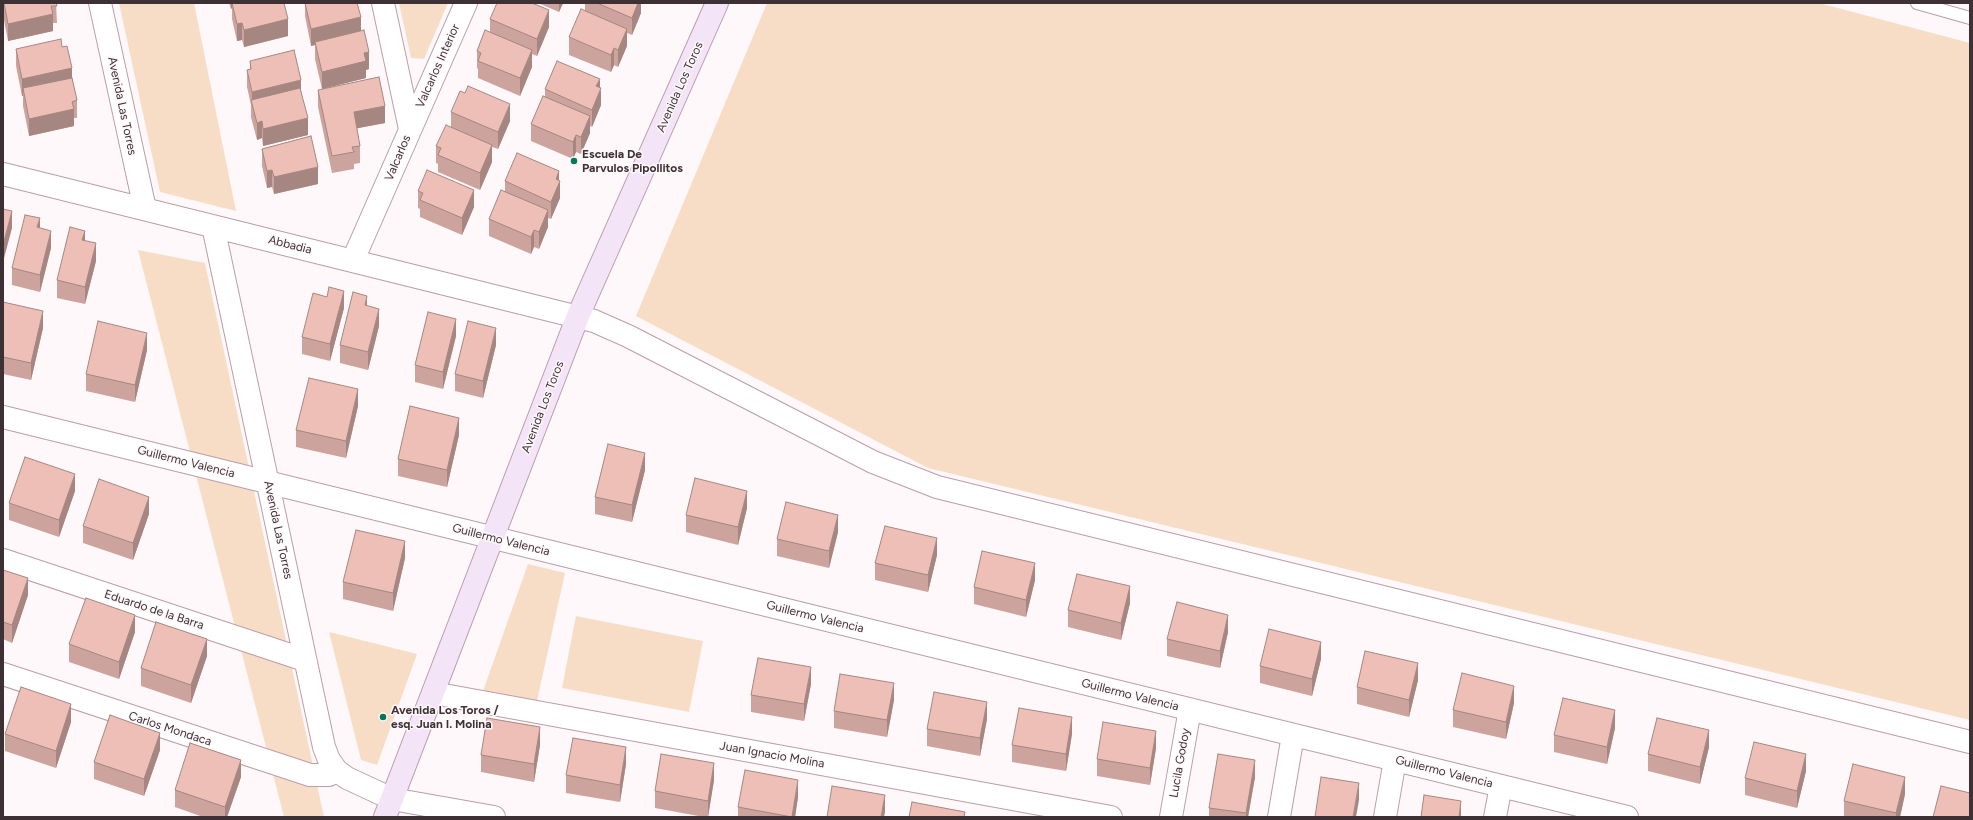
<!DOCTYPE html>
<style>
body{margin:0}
#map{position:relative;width:1973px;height:820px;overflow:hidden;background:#fff8fa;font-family:Figtree,sans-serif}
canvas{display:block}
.frame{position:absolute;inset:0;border:4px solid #3d3135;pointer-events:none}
</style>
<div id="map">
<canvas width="1973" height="820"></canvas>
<div class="frame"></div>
</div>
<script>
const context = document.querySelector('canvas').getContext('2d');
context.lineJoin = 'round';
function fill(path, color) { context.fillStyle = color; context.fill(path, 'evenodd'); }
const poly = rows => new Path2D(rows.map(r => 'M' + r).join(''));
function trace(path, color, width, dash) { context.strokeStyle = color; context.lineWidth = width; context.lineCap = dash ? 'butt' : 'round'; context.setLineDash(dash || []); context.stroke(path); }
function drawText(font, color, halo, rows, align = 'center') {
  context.font = font + ' Figtree,sans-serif'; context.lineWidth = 3; context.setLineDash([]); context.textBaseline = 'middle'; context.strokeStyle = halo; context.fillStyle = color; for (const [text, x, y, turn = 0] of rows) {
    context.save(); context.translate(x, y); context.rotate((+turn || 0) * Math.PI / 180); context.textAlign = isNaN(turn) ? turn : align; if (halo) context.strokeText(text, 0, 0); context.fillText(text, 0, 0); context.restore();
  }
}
const green = poly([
 [119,3,194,3,236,211,160,192],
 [399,3,448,3,424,59,411,58],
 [767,3,1819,3,1970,43,1970,720,928,468,636,316],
 [138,250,205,263,324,817,284,817],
 [528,564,565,573,537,701,483,691],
 [576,616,703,641,689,712,562,688],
 [329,632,417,654,377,765,361,760]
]);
const service = poly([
 [1917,3,1970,18]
]);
const minor = poly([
 [100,3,145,209],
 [383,3,410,129],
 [3,174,594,321,628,336,873,462,937,487,1970,742],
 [213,226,324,747,329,760,337,771,347,778,392,799,494,817],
 [353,260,466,3],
 [3,417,1627,817],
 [3,560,305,660],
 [3,674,310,775,329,775,337,771],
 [433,693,1111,817],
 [1171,817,1190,709],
 [1279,817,1293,735],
 [1385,817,1395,760],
 [1495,817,1501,786]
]);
const secondary = poly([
 [385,817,578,316,717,3]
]);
const wall = poly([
 [3,3,56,3,57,23,53,23,53,31,8,41,3,15],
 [229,3,284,3,288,36,244,47,242,40,237,41,232,19,232,8,231,9],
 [305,3,357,3,361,31,369,69,366,70,366,78,322,89,315,59,315,45,311,46,305,16],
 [538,3,563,3,559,12],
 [585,3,641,3,641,13,632,35,627,33,627,46,618,67,614,65,611,72,569,55,569,37,585,11],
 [490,19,549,27,537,56,532,54,532,67,520,96,478,78,478,69,477,68,477,51,490,32],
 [62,47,72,78,77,100,77,118,74,118,74,126,29,136,23,106,23,96,22,96,16,66,16,49],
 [250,61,301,91,308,135,263,146,262,138,257,140,251,117,251,105,247,87,247,70,250,69],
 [600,88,601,105,592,127,590,126,590,133,581,154,576,152,573,159,531,141,531,124,545,97,545,89],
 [318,90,385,123,357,128,360,146,360,163,354,164,354,169,332,173,318,107],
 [451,112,510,121,498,149,492,147,492,162,480,190,438,172,438,164,436,163,436,146,451,127],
 [262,149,318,184,274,194,272,187,267,188,262,166],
 [559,180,560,198,551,219,548,218,548,227,539,249,534,247,531,254,489,236,489,219,505,192,505,181],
 [418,191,474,207,462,235,420,217,420,209,418,208],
 [40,228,51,248,40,292,12,285,12,268],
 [85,241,96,261,85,304,57,298,57,280],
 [3,302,43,328,31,380,3,374],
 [367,306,379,326,368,370,340,363,340,345],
 [344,308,330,361,302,354,302,337],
 [456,336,443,389,415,382,415,365],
 [496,345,483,398,455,391,455,374],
 [147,350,135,402,86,391,86,374],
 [358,406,346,458,296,447,296,430],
 [459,435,447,487,398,476,398,459],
 [645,470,632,522,595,514,595,497],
 [75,491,59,537,9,520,9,503],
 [747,508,738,545,686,532,686,515],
 [149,514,133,560,83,543,83,526],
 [838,532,829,568,777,556,777,539],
 [937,555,928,592,875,580,875,563],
 [405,558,393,611,343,599,343,582],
 [3,570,28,595,12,643,3,639],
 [1035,580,1026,617,974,604,974,587],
 [1130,603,1121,640,1068,627,1068,610],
 [135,632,119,679,69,662,69,644],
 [1228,632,1220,668,1167,656,1167,639],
 [207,656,191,703,141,686,141,668],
 [1321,659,1312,696,1260,683,1260,666],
 [1418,680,1409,717,1357,704,1357,687],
 [811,684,804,721,751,712,751,695],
 [894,700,887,737,834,728,834,711],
 [1514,703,1506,739,1453,727,1453,710],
 [987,719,980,756,927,746,927,729],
 [71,722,56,768,5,751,5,734],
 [1615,728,1607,764,1554,752,1554,735],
 [1072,734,1066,771,1012,762,1012,745],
 [540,745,534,782,481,772,481,755],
 [1709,747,1700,784,1648,771,1648,754],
 [1156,748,1150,785,1097,776,1097,759],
 [160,750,144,796,94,779,94,762],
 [626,764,620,802,566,793,566,775],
 [1806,771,1797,808,1745,795,1745,778],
 [241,777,227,817,203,817,175,807,175,790],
 [1255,777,1248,817,1209,817,1209,808],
 [714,780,708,817,704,817,655,808,655,791],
 [1905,794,1900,817,1844,817,1844,801],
 [798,797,795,817,738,817,738,807]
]);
const shadedWall = poly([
 [231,3,232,3,232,8,231,9],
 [559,3,563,3,559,12],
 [636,3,641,3,641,13,632,35,632,18],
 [549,10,549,27,537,56,537,39],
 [53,14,53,31,8,41,8,24],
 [361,17,361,34,315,42,315,45,311,46,311,29],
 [288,19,288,36,244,47,244,30],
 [242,23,242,40,237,41,237,24],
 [627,29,627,46,618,67,618,50],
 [614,48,614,65,611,72,611,55],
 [532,50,532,67,520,96,520,78],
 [369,52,369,69,366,70,366,78,322,89,322,72,364,53],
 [72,68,72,85,23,88,23,96,22,96,22,79],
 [600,79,600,92,601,88,601,105,592,127,592,110,596,86],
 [301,80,301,97,252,104,252,92],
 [510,104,510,121,498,149,498,132],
 [385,106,385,123,354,129,354,112],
 [74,109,74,126,29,136,29,119],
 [590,116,590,133,581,154,581,137],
 [308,118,308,135,263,146,263,129],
 [262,121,262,138,257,140,257,123],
 [576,135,576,152,573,159,573,142],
 [492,145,492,162,480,190,480,173],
 [318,167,318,184,274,194,274,177],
 [272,170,272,187,267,188,267,171],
 [559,171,559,184,560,181,560,198,551,219,551,202,556,179],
 [474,190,474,207,462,235,462,218],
 [548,210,548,227,539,249,539,232],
 [12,211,12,228,3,262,3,245],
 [40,218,40,235,37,227],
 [534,230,534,247,531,254,531,237],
 [51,231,51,248,40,292,40,275],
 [85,231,85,248,82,240],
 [96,243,96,261,85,304,85,287],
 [344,291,344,308,330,361,330,344],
 [367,296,367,313,365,305],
 [379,309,379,326,368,370,368,352],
 [43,311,43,328,31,380,31,363],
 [456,319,456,336,443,389,443,372],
 [496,328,496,345,483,398,483,381],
 [147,333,147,350,135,402,135,385],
 [358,389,358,406,346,458,346,441],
 [459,418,459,435,447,487,447,470],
 [645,453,645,470,632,522,632,505],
 [75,474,75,491,59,537,59,520],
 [747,491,747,508,738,545,738,527],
 [149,497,149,514,133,560,133,543],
 [838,515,838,532,829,568,829,551],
 [937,538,937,555,928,592,928,575],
 [405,541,405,558,393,611,393,593],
 [1035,563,1035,580,1026,617,1026,600],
 [28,578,28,595,12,643,12,625],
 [1130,586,1130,603,1121,640,1121,623],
 [135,615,135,632,119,679,119,662],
 [1228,615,1228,632,1220,668,1220,651],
 [207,639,207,656,191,703,191,685],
 [1321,642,1321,659,1312,696,1312,679],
 [1418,663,1418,680,1409,717,1409,700],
 [811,667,811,684,804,721,804,704],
 [894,683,894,700,887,737,887,720],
 [1514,686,1514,703,1506,739,1506,722],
 [987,702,987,719,980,756,980,738],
 [71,704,71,722,56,768,56,751],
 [1615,710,1615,728,1607,764,1607,747],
 [1072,717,1072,734,1066,771,1066,754],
 [540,727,540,745,534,782,534,764],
 [1709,730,1709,747,1700,784,1700,767],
 [1156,731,1156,748,1150,785,1150,768],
 [160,733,160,750,144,796,144,779],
 [626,747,626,764,620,802,620,785],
 [1806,754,1806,771,1797,808,1797,791],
 [241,760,241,777,227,817,225,817,225,807],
 [1255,760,1255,777,1248,817,1246,817,1246,813],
 [714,763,714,780,708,817,708,801],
 [1905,777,1905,794,1900,817,1896,817,1896,813],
 [798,780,798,797,795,817,792,817],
 [1359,783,1359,800,1356,817,1353,817],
 [885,795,885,812,884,817,881,817],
 [1461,801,1461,817,1459,817]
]);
const building = poly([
 [4,3,56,3,57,6,51,6,53,14,8,24,4,3],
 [232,3,284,3,288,19,244,30,242,23,237,24,232,3],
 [305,3,357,3,361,17,311,29,305,3],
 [497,3,532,3,549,10,537,39,490,19,497,3],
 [597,3,638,3,632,18,597,3],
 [581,9,627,29,618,50,614,48,611,55,569,37,581,9],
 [364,30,369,52,364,53,366,61,322,72,315,42,364,30],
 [485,30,532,50,520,78,478,61,481,53,477,51,485,30],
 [61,39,62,47,67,46,72,68,22,79,16,49,61,39],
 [294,50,301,80,252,92,247,70,251,69,250,61,294,50],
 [557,61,600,79,596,86,601,88,592,110,545,89,557,61],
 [379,77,385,106,354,112,360,146,352,147,354,152,332,156,318,90,379,77],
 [72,78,77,100,72,102,74,109,29,119,23,88,72,78],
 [468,86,510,104,498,132,451,112,460,91,465,93,468,86],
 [300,88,308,118,263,129,262,121,257,123,251,100,300,88],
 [543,96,590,116,581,137,576,135,573,142,531,124,543,96],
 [446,125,492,145,480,173,438,155,441,148,436,146,446,125],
 [311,136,318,167,274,177,272,170,267,171,262,149,311,136],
 [517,153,559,171,556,179,560,181,551,202,505,181,517,153],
 [427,170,474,190,462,218,420,200,423,193,418,191,427,170],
 [501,190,548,210,539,232,534,230,531,237,489,219,501,190],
 [3,209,12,211,3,245,3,209],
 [25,215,40,218,37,227,51,231,40,275,12,268,25,215],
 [70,227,85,231,82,240,96,243,85,287,57,280,70,227],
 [329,287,344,291,330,344,302,337,313,293,327,297,329,287],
 [353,292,367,296,365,305,379,309,368,352,340,345,353,292],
 [3,302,43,311,31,363,3,357,3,302],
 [428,312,456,319,443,372,415,365,428,312],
 [98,321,147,333,135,385,86,374,98,321],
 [468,321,496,328,483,381,455,374,468,321],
 [309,378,358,389,346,441,296,430,309,378],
 [410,406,459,418,447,470,398,459,410,406],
 [608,444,645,453,632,505,595,497,608,444],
 [25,457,75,474,59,520,9,503,25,457],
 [695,478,747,491,738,527,686,515,695,478],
 [99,479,149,497,133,543,83,526,99,479],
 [786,502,838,515,829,551,777,539,786,502],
 [885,526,937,538,928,575,875,563,885,526],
 [356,530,405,541,393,593,343,582,356,530],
 [982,551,1035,563,1026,600,974,587,982,551],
 [3,570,28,578,12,625,3,622,3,570],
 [1077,574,1130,586,1121,623,1068,610,1077,574],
 [86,598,135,615,119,662,69,644,86,598],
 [1177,602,1228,615,1220,651,1167,639,1177,602],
 [156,622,207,639,191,685,141,668,156,622],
 [1269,629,1321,642,1312,679,1260,666,1269,629],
 [1365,651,1418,663,1409,700,1357,687,1365,651],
 [758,658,811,667,804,704,751,695,758,658],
 [1462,673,1514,686,1506,722,1453,710,1462,673],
 [840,674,894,683,887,720,834,711,840,674],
 [21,687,71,704,56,751,5,734,21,687],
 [934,692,987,702,980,738,927,729,934,692],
 [1563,698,1615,710,1607,747,1554,735,1563,698],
 [1019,708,1072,717,1066,754,1012,745,1019,708],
 [110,715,160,733,144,779,94,762,110,715],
 [487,718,540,727,534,764,481,755,487,718],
 [1657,718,1709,730,1700,767,1648,754,1657,718],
 [1103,722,1156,731,1150,768,1097,759,1103,722],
 [573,738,626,747,620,785,566,775,573,738],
 [1754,742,1806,754,1797,791,1745,778,1754,742],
 [190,743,241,760,225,807,175,790,190,743],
 [661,754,714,763,708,801,655,791,661,754],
 [1218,754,1255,760,1246,813,1209,808,1218,754],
 [1853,764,1905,777,1896,813,1844,801,1853,764],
 [745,770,798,780,792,817,738,807,745,770],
 [1321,777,1359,783,1353,817,1315,817,1321,777],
 [832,786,885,795,881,817,827,817,832,786],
 [1941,786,1970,793,1970,817,1933,817,1941,786],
 [1424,795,1461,801,1459,817,1421,817,1424,795],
 [912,802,965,812,964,817,909,817,912,802]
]);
const markers = [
 [574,161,4,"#037a57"],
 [383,717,4,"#037a57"]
];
const streetNames = [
 ["Valcarlos Interior",438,66,-66],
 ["Avenida Los Toros",680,87,-66],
 ["Avenida Las Torres",122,106,78],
 ["Valcarlos",398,158,-67],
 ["Abbadia",290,245,14],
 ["Avenida Los Toros",543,407,-69],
 ["Guillermo Valencia",186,462,14],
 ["Avenida Las Torres",278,530,78],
 ["Guillermo Valencia",501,540,14],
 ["Eduardo de la Barra",154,610,18],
 ["Guillermo Valencia",815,617,14],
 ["Guillermo Valencia",1130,695,14],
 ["Carlos Mondaca",170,729,18],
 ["Juan Ignacio Molina",772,755,10],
 ["Lucila Godoy",1180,763,-80],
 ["Guillermo Valencia",1444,772,14]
];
const poiNames = [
 ["Escuela De",582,154],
 ["Parvulos Pipollitos",582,168],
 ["Avenida Los Toros /",391,710],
 ["esq. Juan I. Molina",391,724]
];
fill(green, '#f8ddc6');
trace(service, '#bc9da8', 14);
trace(minor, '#bc9da8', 24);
trace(secondary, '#bc9da8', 24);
trace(service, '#fff', 12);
trace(minor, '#fff', 22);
trace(secondary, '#f4e4f7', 22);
fill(wall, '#cca49d');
fill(shadedWall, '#a68680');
fill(building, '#edbfb7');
trace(building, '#a68680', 1);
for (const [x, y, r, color] of markers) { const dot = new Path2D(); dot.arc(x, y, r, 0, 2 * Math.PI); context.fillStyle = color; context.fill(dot); trace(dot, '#fff8fa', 1.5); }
drawText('12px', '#3d3135', '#fff8fa', streetNames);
drawText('bold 12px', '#3d3135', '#fff8fa', poiNames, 'left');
</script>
